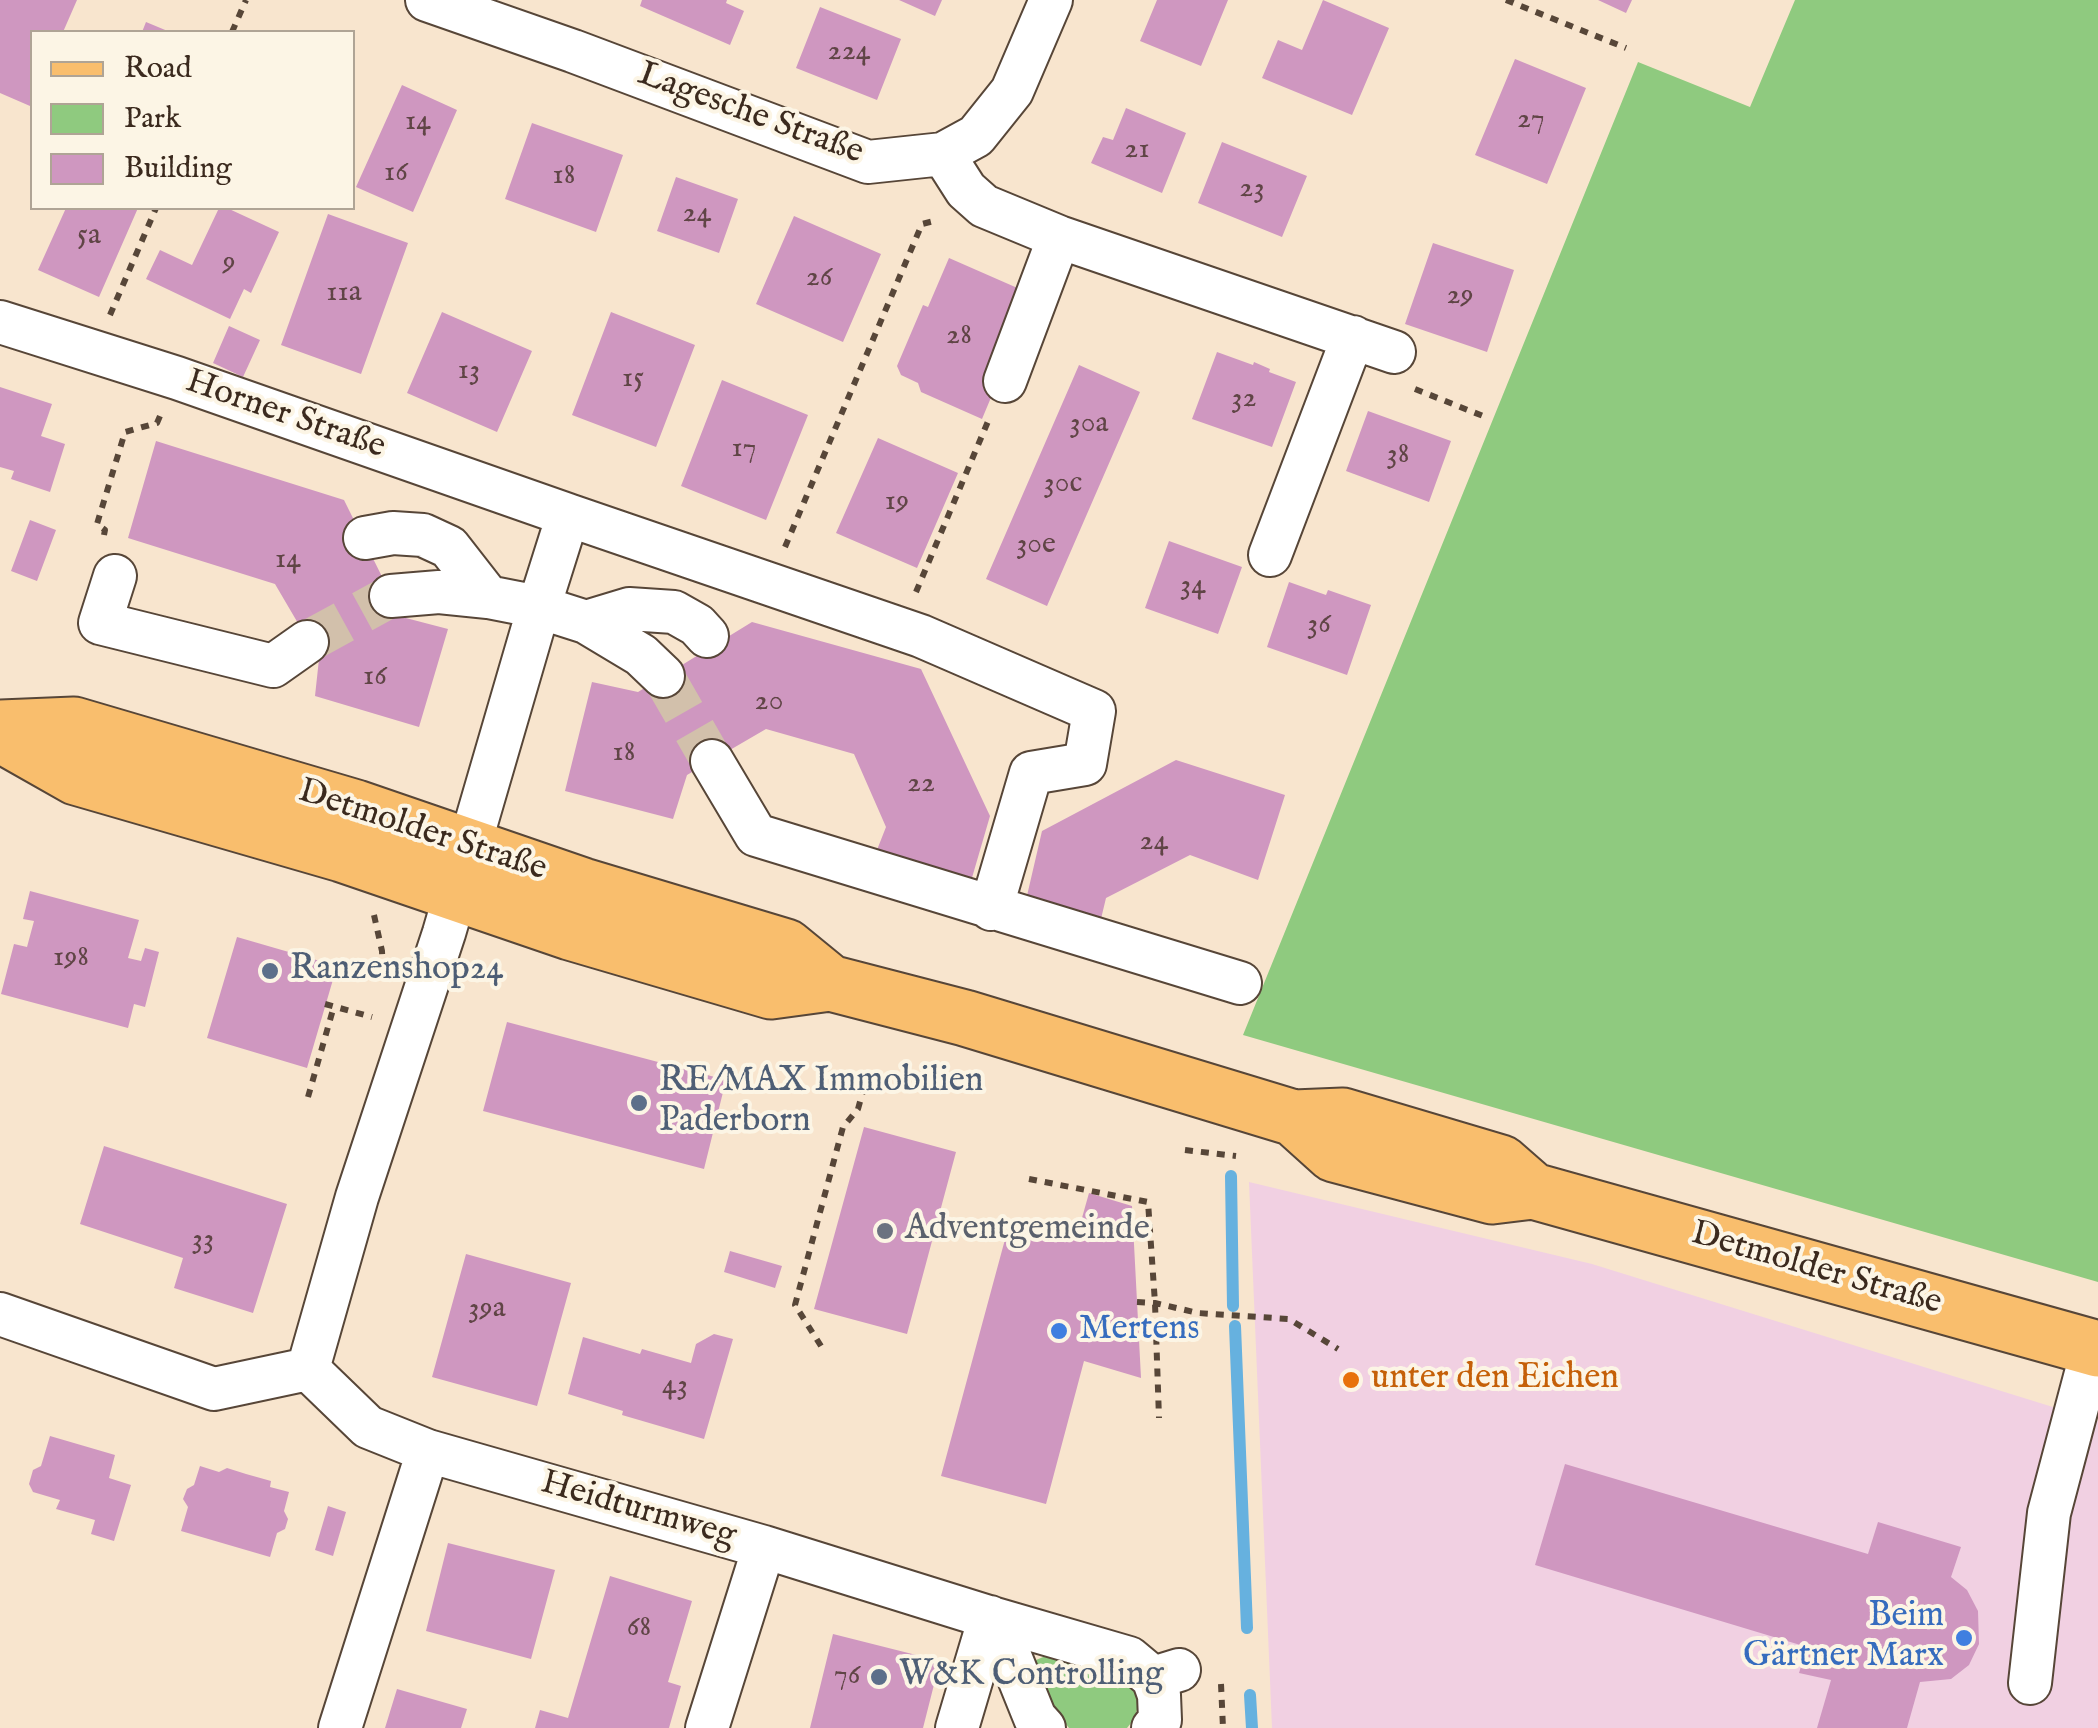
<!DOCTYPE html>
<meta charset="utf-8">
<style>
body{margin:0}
#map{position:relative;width:2098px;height:1728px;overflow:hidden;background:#f8e5ce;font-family:"IM FELL English",serif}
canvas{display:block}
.legend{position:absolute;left:30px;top:30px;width:325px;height:180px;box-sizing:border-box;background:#fcf5e5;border:2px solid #afa495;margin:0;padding:12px 18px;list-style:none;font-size:30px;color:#3b2a1e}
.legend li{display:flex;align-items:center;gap:20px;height:50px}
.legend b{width:50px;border:2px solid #afa495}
</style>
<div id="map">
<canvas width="2098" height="1728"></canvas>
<ul class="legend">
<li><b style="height:12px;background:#f9be6d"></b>Road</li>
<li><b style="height:28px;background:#8fca7f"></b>Park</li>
<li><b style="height:28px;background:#cf97c0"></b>Building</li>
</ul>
</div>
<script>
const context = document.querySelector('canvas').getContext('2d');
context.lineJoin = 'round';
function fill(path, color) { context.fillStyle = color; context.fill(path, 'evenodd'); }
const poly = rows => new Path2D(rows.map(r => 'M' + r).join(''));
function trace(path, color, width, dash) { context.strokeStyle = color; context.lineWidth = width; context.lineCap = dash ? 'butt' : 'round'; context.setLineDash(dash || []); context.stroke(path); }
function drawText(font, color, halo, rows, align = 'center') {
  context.font = font + ' "IM FELL English",serif'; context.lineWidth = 8; context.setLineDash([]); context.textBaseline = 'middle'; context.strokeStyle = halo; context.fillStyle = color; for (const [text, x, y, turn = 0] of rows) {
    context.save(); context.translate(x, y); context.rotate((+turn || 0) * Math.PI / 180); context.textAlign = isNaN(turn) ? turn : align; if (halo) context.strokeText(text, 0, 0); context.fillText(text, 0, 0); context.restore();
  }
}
const built = poly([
 [1249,1182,1592,1264,2098,1421,2098,1728,1272,1728]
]);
const green = poly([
 [1795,0,2098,0,2098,1282,1243,1035,1638,62,1750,107],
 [1048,1655,1133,1679,1140,1697,1135,1718,1127,1728,1069,1728,1058,1714,1040,1683,1036,1660]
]);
const stream = poly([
 [1231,1176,1233,1306],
 [1235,1326,1247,1628],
 [1250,1695,1252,1728]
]);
const building = poly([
 [0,0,77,0,63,32,32,32,32,100,30,106,0,93],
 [642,0,727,0,726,3,744,11,730,45,640,6],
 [899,0,942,0,935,16],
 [1157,0,1228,0,1201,66,1140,41],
 [1323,0,1389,28,1352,115,1262,78,1278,40,1302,50],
 [1598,0,1632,0,1626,13],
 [820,7,901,39,877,100,796,68],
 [146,22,170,32,142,32],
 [1515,59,1586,88,1547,184,1475,155],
 [402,85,457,110,413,212,356,187],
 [1126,108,1186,133,1162,193,1091,163,1103,137,1113,140],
 [532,123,623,155,596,232,505,199],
 [1222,142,1307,176,1282,237,1198,203],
 [676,177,738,199,719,253,657,231],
 [66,208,138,208,99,297,38,270],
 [219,208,227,208,279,232,251,293,244,289,230,319,146,279,160,250,192,265],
 [328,214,408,243,361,374,281,345],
 [794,216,881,254,843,342,756,304],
 [1433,243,1514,270,1487,352,1405,324],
 [949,258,1022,290,1008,357,982,419,921,392,918,383,901,375,897,366,923,305,928,307],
 [442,312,532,351,497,432,407,393],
 [611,312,695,345,656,447,572,415],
 [229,326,260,340,243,377,213,363],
 [1217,352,1253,365,1254,362,1270,369,1269,372,1296,382,1272,447,1192,419],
 [1079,365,1140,392,1047,606,986,579],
 [722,380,808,415,766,520,681,486],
 [0,387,52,404,41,436,65,444,50,492,11,479,14,471,0,467],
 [1368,411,1451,441,1429,502,1346,471],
 [878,438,958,473,917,568,836,533],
 [156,441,344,500,402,617,448,629,419,727,315,696,319,659,275,584,128,538],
 [30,520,56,530,37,581,11,571],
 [1169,541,1242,567,1218,634,1145,608],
 [1289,582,1326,595,1328,590,1371,605,1347,675,1267,647],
 [752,622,921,669,990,816,969,888,875,855,886,827,854,754,766,729,687,775,673,819,565,791,592,682,638,692],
 [1176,760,1285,795,1258,880,1190,855,1106,898,1100,923,1026,900,1042,831],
 [30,891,139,920,128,958,141,961,145,948,159,952,145,1007,134,1004,128,1028,1,994,14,944,27,947,34,921,23,919],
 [237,937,337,966,307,1068,207,1038],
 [507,1022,726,1080,704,1169,483,1111],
 [864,1127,956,1152,907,1334,814,1309],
 [104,1146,287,1204,253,1313,174,1288,183,1258,80,1224],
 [1089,1193,1132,1206,1141,1378,1084,1361,1046,1504,941,1476,1007,1232,1067,1220,1080,1225],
 [730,1251,782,1266,775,1288,724,1272],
 [466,1254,571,1283,537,1406,432,1377],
 [714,1334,733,1339,704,1439,622,1415,623,1411,568,1394,583,1337,640,1354,642,1349,691,1363,696,1344],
 [50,1436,115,1455,109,1478,131,1485,114,1541,91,1534,95,1520,56,1509,60,1500,33,1492,29,1484,33,1470,41,1466],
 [1565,1464,1868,1554,1878,1522,1961,1547,1951,1577,1967,1590,1978,1611,1979,1644,1969,1665,1951,1679,1920,1682,1907,1728,1817,1728,1831,1680,1799,1673,1807,1647,1535,1565],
 [200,1466,219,1472,227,1468,246,1474,271,1481,270,1487,289,1492,284,1511,288,1519,285,1529,277,1533,270,1557,181,1531,188,1507,183,1499,187,1489,194,1485],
 [328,1506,346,1512,333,1556,315,1550],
 [448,1543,555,1570,531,1659,426,1631],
 [610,1576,692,1601,668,1682,681,1686,669,1728,535,1728,540,1710,568,1718],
 [833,1634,940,1661,923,1728,810,1728],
 [397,1689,467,1709,461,1728,385,1728]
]);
const minorTunnel = poly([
 [307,642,391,596],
 [663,676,712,761]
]);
const path = poly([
 [1506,0,1626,48],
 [232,32,246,0],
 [110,315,156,208],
 [1415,389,1488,418],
 [104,535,105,530,97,524,125,432,157,423,160,416],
 [785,547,922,224,938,220],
 [916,592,989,419],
 [374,915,382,951,383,977],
 [325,1004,372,1017],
 [308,1097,334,1006],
 [1185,1150,1236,1156],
 [1029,1179,1148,1202,1155,1303,1159,1418],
 [1137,1302,1155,1303,1198,1313,1289,1319,1338,1349],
 [821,1346,795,1305,843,1127,858,1109,869,1069],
 [1221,1684,1223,1728]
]);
const minor = poly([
 [427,0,573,51,868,162,943,154,976,136,1012,91,1051,0],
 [943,154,966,190,984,206,1059,237,1394,352],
 [0,322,177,378,568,515],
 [1005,381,1059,237],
 [365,538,393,533,423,535,449,547,488,597],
 [1270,555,1353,337],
 [115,576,100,623,273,666,307,642],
 [391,596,439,592,488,597,539,607,586,622,641,655,663,676],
 [586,622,629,609,674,612,697,625,707,636],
 [712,761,756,835,1240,983],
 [0,1314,214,1389,308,1369,368,1427,428,1451,764,1547,995,1619,1129,1658,1153,1678,1179,1670],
 [308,1369,357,1197,444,933,539,607,568,515,921,636,1094,711,1085,764,1031,773,991,909],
 [995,1619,1035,1718,1044,1728],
 [1153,1678,1159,1695,1160,1720,1153,1728],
 [2030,1683,2049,1513,2093,1347],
 [340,1728,428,1451],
 [707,1728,764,1547],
 [957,1728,990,1617]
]);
const major = poly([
 [0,728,74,725,356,808,583,886,786,947,830,983],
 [0,734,76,777,342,854,570,932,771,991,830,983,965,1018,1294,1118,1343,1116,1501,1163,1533,1191],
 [1294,1118,1334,1154,1492,1196,1533,1191,2098,1349]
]);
const markers = [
 [270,971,10,"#5c6f8a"],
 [639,1103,10,"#5c6f8a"],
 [885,1231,10,"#6b7280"],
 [1059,1331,10,"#3f7fe0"],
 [1351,1380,10,"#e8710a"],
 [1964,1638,10,"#3f7fe0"],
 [879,1677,10,"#5c6f8a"]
];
const numberNames = [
 ["224",849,53],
 ["27",1531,121],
 ["14",418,123],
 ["21",1137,151],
 ["16",396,174],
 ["18",564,177],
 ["23",1252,190],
 ["24",697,215],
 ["5a",89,237],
 ["9",229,264],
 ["26",819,279],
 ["11a",344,294],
 ["29",1460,297],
 ["28",959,337],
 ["13",469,372],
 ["15",633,380],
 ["32",1244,400],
 ["30a",1089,425],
 ["17",744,450],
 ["38",1398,456],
 ["30c",1063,485],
 ["19",897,503],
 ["30e",1036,546],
 ["14",288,561],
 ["34",1193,587],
 ["36",1319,626],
 ["16",375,678],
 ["20",769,703],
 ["18",624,754],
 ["22",921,785],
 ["24",1154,843],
 ["198",71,959],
 ["33",203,1241],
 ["39a",487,1310],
 ["43",675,1387],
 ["68",639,1629],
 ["76",847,1677]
];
const streetNames = [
 ["Lagesche Straße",750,115,20],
 ["Horner Straße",285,416,19],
 ["Detmolder Straße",422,832,18],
 ["Detmolder Straße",1816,1270,16],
 ["Heidturmweg",638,1511,16]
];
const serviceNames = [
 ["Ranzenshop24",290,971],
 ["RE/MAX Immobilien",659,1083],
 ["Paderborn",659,1123],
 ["W&K Controlling",899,1677]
];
const worshipNames = [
 ["Adventgemeinde",905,1231]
];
const shopNames = [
 ["Mertens",1079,1331],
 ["Beim",1944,1618,"right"],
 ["Gärtner Marx",1944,1658,"right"]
];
const foodNames = [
 ["unter den Eichen",1371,1380]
];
fill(built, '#f1d0e2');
fill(green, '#8fca7f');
trace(stream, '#66b1df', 12);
fill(building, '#cf97c0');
trace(minorTunnel, '#d2c0ab', 42, [42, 21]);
trace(minor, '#574638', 46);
trace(major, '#574638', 59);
trace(path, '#574638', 6, [8, 8]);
trace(minor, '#fff', 42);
trace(major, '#f9be6d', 55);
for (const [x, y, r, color] of markers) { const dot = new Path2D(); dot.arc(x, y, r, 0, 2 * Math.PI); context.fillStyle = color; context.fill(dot); trace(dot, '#fcf5e5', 4); }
drawText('30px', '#604546', null, numberNames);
drawText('35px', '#3b2a1e', '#fcf5e5', streetNames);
drawText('35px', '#4e5e75', '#fcf5e5', serviceNames, 'left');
drawText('35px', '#5b616d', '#fcf5e5', worshipNames, 'left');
drawText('35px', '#366cbe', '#fcf5e5', shopNames, 'left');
drawText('35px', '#c56008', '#fcf5e5', foodNames, 'left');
</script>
